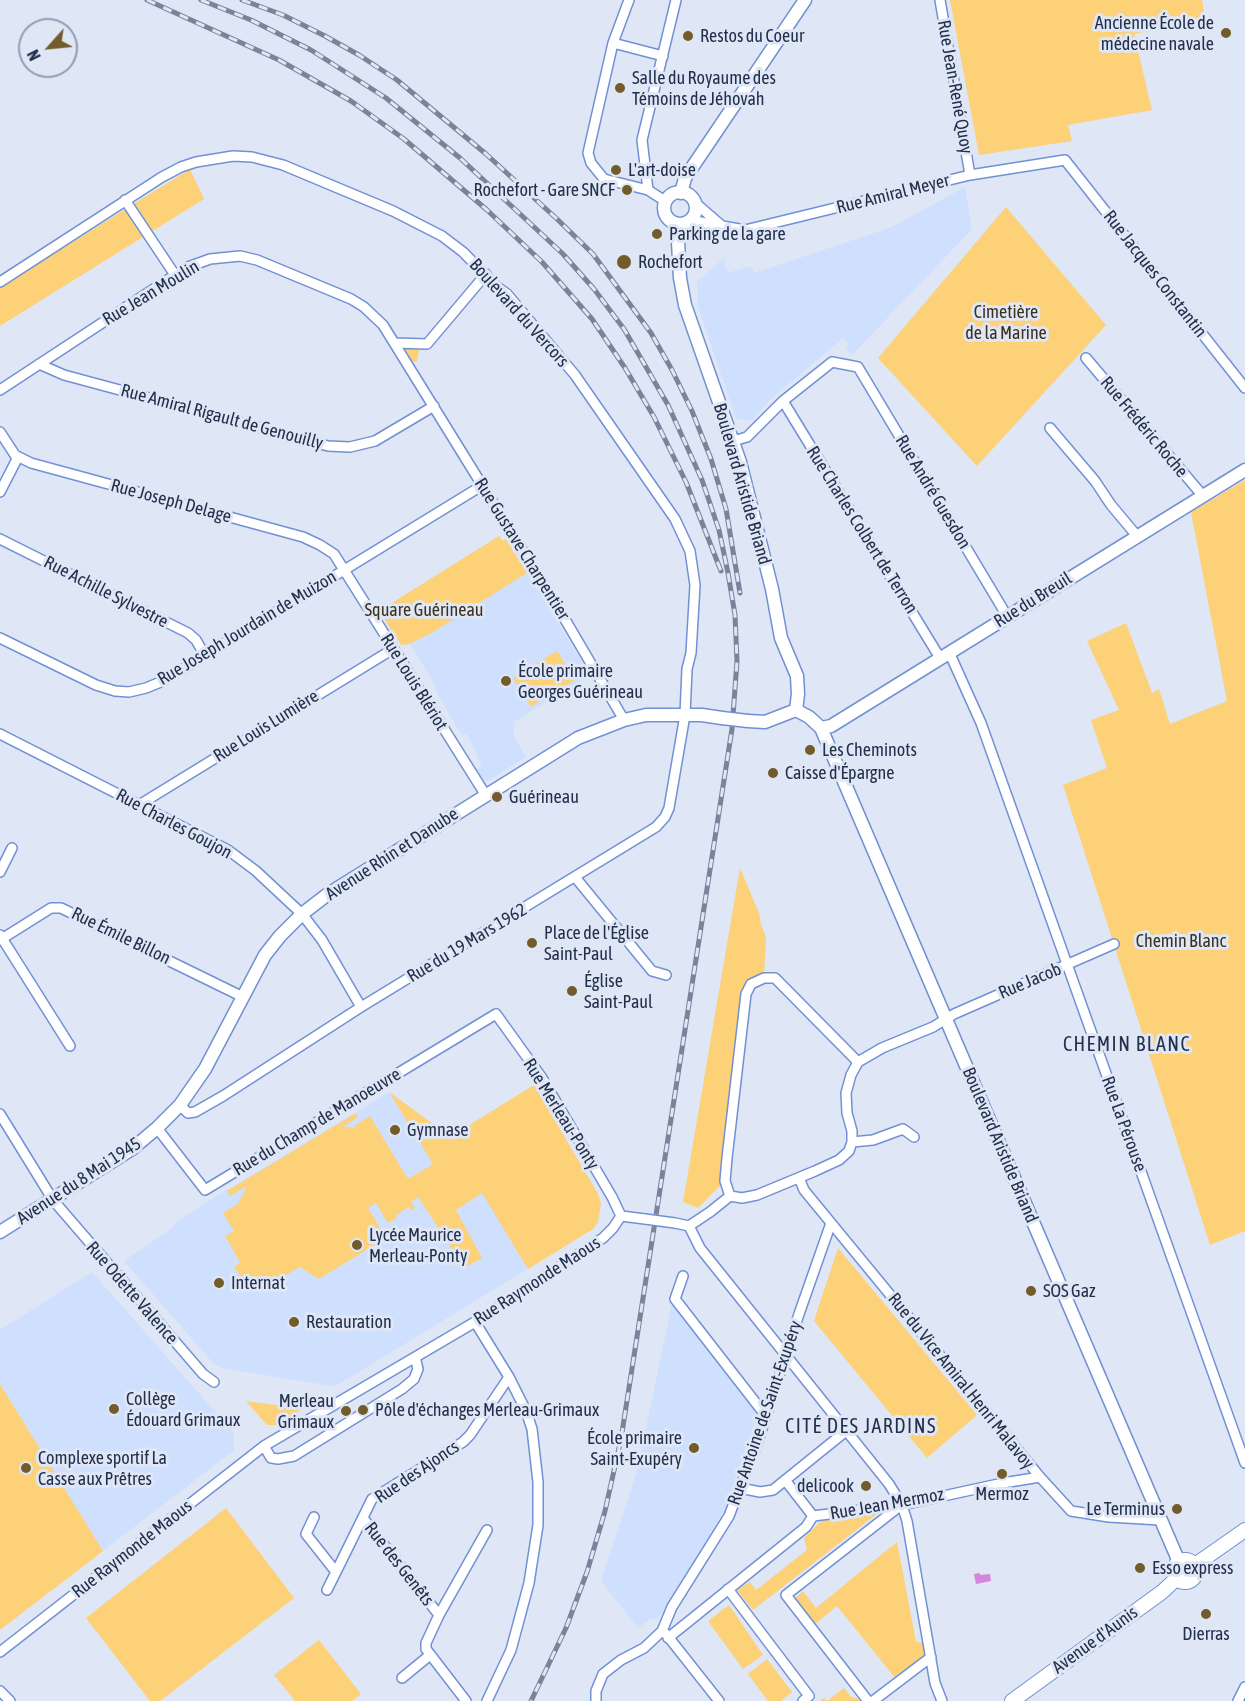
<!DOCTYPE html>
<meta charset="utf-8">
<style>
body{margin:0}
#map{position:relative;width:1245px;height:1701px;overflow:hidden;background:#dfe6f5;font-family:"Asap Condensed",sans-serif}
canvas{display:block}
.north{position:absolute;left:18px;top:18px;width:60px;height:60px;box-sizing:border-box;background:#dfe6f5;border:2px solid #949db1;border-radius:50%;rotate:243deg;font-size:16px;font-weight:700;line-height:24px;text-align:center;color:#23304c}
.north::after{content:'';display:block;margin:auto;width:21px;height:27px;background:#735c2c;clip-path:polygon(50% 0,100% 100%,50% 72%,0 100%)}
</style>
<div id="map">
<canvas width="1245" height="1701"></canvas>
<div class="north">N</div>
</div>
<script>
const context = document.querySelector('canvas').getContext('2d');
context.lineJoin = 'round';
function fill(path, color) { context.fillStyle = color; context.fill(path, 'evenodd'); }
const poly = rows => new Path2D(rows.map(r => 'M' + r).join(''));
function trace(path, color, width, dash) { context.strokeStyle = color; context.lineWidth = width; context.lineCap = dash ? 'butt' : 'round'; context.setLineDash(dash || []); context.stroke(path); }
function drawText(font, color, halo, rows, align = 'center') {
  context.font = font + ' "Asap Condensed",sans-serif'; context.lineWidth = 6; context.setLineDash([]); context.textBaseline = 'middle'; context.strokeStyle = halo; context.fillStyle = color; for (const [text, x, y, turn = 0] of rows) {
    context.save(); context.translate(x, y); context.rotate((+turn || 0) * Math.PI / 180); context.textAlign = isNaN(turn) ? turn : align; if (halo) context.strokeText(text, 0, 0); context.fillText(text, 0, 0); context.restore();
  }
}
const built = poly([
 [965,187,972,229,852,355,846,348,849,345,843,338,772,398,752,420,736,419,698,306,697,280,702,278,725,257,727,259,723,261,728,273,751,266,754,273,892,227],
 [527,573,590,675,514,722,514,737,526,757,484,783,476,770,482,766,475,754,477,753,466,734,462,735,435,690,437,688,410,644],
 [534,1085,597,1192,601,1203,598,1222,593,1229,339,1384,332,1386,222,1368,214,1364,124,1261,171,1229,176,1222,204,1204,389,1092,444,1132,455,1134],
 [92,1272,234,1433,234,1450,103,1551,0,1384,0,1330],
 [672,1304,755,1408,756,1420,726,1506,698,1558,665,1611,657,1619,650,1619,638,1628,601,1581,636,1475]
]);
const green = poly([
 [950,0,1202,0,1205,19,1134,34,1152,110,1068,125,1072,141,979,155],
 [190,169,204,199,0,326,0,287],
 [1006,207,1106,325,977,466,878,358],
 [408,348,419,350,417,362,411,361,406,350],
 [1245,480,1245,1231,1210,1245,1063,785,1107,768,1091,720,1119,710,1087,641,1126,623,1152,693,1159,689,1170,724,1227,701,1191,512],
 [499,536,503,541,506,539,527,573,433,632,410,644,401,645,379,611],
 [557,651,575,680,531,707,513,678],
 [740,868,759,913,761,925,766,937,764,978,751,984,725,1181,698,1208,683,1202],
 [534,1085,597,1192,601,1203,598,1222,593,1229,528,1269,482,1193,456,1210,482,1258,468,1266,464,1259,460,1261,418,1197,411,1202,415,1208,412,1210,409,1207,396,1215,397,1218,388,1223,376,1203,368,1208,386,1238,319,1279,300,1267,258,1291,250,1290,234,1267,240,1262,225,1236,234,1231,223,1213,238,1204,247,1186,230,1196,227,1191,356,1113,358,1117,343,1127,357,1128,354,1126,370,1116,408,1179,433,1164,389,1092,444,1132,455,1134],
 [838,1248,977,1415,927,1458,814,1321],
 [0,1384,103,1551,0,1630],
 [246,1401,299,1408,300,1410,278,1425,267,1425],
 [226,1508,294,1598,160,1701,150,1701,86,1618],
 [878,1513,753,1610,737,1590,750,1582,756,1590,807,1550,804,1538,823,1519],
 [897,1542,916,1642,924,1643,924,1656,896,1679,837,1606,814,1625,794,1599,803,1591,816,1608],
 [729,1605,763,1655,743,1669,708,1621],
 [319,1640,361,1694,352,1701,295,1701,274,1675],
 [767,1659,792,1692,781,1701,768,1701,748,1674],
 [844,1688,851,1697,860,1699,860,1701,820,1701,824,1698,827,1701]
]);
const water = poly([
 [980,1573,980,1575,990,1574,991,1581,976,1584,974,1574]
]);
const minor = poly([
 [629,0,613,43,588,153,591,163,604,179,648,190,665,201],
 [940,0,970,175],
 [613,43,663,56],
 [648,190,642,140,676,0],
 [125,200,175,275],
 [690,220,722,226,693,201],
 [722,226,745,230,970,175,1065,160,1245,388],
 [0,282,162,177,181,167,196,162,233,156,252,157,283,165,393,211,442,236,463,252,496,286,507,294,575,375,675,519,690,551,695,585,691,653,687,669,685,715,669,808,665,817,656,827,361,1007,223,1096,195,1112,188,1113,180,1105],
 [395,343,427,344,486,274],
 [1086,358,1203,496],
 [39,364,64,375,328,446,350,447,375,441,434,406],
 [0,390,175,275,188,267,210,259,240,256,257,260,351,299,364,307,383,325,563,616,624,720],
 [783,401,940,658],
 [1050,428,1095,481,1111,505,1137,536],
 [0,432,15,455,31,463,303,537,320,545,334,554,485,794],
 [733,441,747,437,783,401,832,362,858,367,1007,616],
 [0,492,18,457],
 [0,539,188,633,196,640,204,654],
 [0,638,96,685,115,691,129,692,146,688,163,681,483,485],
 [949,652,981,723,1245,1463],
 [0,734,228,850,256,871,302,914,322,940,361,1007],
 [139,805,393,649],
 [0,872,12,848],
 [575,877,652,971,666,975],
 [0,935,70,1046],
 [0,940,51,908,61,908,243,997],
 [0,1114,53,1200,203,1374,214,1382],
 [157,1128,205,1190,496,1014,542,1078,612,1197,621,1216],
 [852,1142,873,1140,903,1129,914,1137],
 [799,1178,804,1190,813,1201,1040,1477,1071,1511,1109,1517,1160,1520],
 [730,1196,742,1198,757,1195,815,1171,839,1160,849,1151,852,1142,852,1131,847,1113,846,1093,851,1075,858,1062,882,1048,933,1027,954,1014,1114,944],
 [730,1196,725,1181,727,1158,746,994,751,984,764,978,775,978,858,1062],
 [621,1216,645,1219],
 [675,1223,689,1226,710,1212,730,1196],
 [689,1226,700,1248,889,1484,902,1505,907,1521,935,1683,942,1701],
 [683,1276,675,1299,766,1416],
 [475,1322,509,1377,526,1411,532,1429,538,1482,538,1525,529,1583,511,1650,487,1701],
 [264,1446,271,1458,278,1459,294,1456,402,1389,414,1379,418,1369,415,1357],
 [785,1480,813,1516],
 [740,1488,760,1492,773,1490,846,1431],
 [314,1517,306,1534,336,1572,372,1499,463,1442,470,1435,509,1377],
 [363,1518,439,1615,426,1643,426,1649,466,1701],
 [728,1589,809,1696,803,1701],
 [327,1590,336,1572],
 [439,1615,487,1530],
 [666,1634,719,1701],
 [668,1638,806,1527,813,1516,902,1505,1003,1483,1040,1477],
 [0,1652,264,1446,475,1322,603,1238,613,1228,621,1216],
 [402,1678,430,1655],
 [0,1691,10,1701],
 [596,1701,596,1691,603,1674,621,1660,644,1648,662,1631,672,1607,729,1516,758,1441,799,1314,831,1223],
 [868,1701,786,1595,900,1506],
 [873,1701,931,1657],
 [1238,1701,1245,1687]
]);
const tertiary = poly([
 '664 208a16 16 0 1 1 32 0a16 16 0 1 1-32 0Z',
 [681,193,685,178,805,0],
 [677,224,680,278,685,305,740,462,772,589,781,638,797,676,798,694,796,710],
 [796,710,809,717,821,728,1179,1562],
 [748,721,765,722,796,710],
 [821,728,831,726,1245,470],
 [0,1232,132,1149,157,1128,180,1105,205,1069,265,955,280,936,302,914,328,894,578,738,624,720,646,715,702,715,722,718]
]);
const secondary = poly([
 '1174 1571a11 11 0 1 1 22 0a11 11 0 1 1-22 0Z',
 [1195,1565,1245,1530],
 [1012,1701,1162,1592,1177,1578]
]);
const rail = poly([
 [147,0,279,60,351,101,404,139,487,210,542,262,592,319,625,368,654,417,686,482,721,571],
 [201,0,251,20,311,50,386,98,460,158,563,254,594,289,624,329,668,405,702,480,719,530,728,573,735,615,737,661,732,729,621,1439,605,1511,587,1572,566,1628,531,1701],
 [242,0,283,15,325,36,359,55,397,80,486,154,557,219,593,254,651,333,672,370,692,411,711,459,726,509,740,593]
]);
const minorBridge = poly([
 [645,1219,675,1223]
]);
const tertiaryBridge = poly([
 [722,718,748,721]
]);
const markers = [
 [1226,33,6,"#735c2c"],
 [688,36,6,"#735c2c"],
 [620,88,6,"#735c2c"],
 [616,170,6,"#735c2c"],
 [627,190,6,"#735c2c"],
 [657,234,6,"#735c2c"],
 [624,262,8,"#735c2c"],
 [506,681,6,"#735c2c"],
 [810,750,6,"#735c2c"],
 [773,773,6,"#735c2c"],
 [497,797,6,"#735c2c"],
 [532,943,6,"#735c2c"],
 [572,991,6,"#735c2c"],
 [395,1130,6,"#735c2c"],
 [357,1245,6,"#735c2c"],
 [219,1283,6,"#735c2c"],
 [1031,1291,6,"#735c2c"],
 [294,1322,6,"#735c2c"],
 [114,1409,6,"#735c2c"],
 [363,1410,6,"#735c2c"],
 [346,1411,6,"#735c2c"],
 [694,1448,6,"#735c2c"],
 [26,1468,6,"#735c2c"],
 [1002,1474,6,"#735c2c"],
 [866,1486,6,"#735c2c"],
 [1177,1509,6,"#735c2c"],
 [1140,1568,6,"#735c2c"],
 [1206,1614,6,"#735c2c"]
];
const poiNames = [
 ["Ancienne École de",1214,23,"right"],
 ["médecine navale",1214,44,"right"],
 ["Restos du Coeur",700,36],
 ["Salle du Royaume des",632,78],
 ["Témoins de Jéhovah",632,99],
 ["L'art-doise",628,170],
 ["Rochefort - Gare SNCF",615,190,"right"],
 ["Parking de la gare",669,234],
 ["Rochefort",638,262],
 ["École primaire",518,671],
 ["Georges Guérineau",518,692],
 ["Les Cheminots",822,750],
 ["Caisse d'Épargne",785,773],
 ["Guérineau",509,797],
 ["Place de l'Église",544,933],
 ["Saint-Paul",544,954],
 ["Église",584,981],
 ["Saint-Paul",584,1002],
 ["Gymnase",407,1130],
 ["Lycée Maurice",369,1235],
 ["Merleau-Ponty",369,1256],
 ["Internat",231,1283],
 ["SOS Gaz",1043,1291],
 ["Restauration",306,1322],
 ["Collège",126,1399],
 ["Édouard Grimaux",126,1420],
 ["Merleau",334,1401,"right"],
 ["Grimaux",334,1422,"right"],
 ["Pôle d'échanges Merleau-Grimaux",375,1410],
 ["École primaire",682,1438,"right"],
 ["Saint-Exupéry",682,1459,"right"],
 ["Complexe sportif La",38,1458],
 ["Casse aux Prêtres",38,1479],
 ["delicook",854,1486,"right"],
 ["Mermoz",1002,1494,"center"],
 ["Le Terminus",1165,1509,"right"],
 ["Esso express",1152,1568],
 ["Dierras",1206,1634,"center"]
];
const streetNames = [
 ["Rue Jean-René Quoy",955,87,80],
 ["Rue Amiral Meyer",893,194,-14],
 ["Rue Jacques Constantin",1155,274,52],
 ["Rue Jean Moulin",151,293,-31],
 ["Boulevard du Vercors",519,313,48],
 ["Rue Amiral Rigault de Genouilly",222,417,15],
 ["Rue Frédéric Roche",1144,427,50],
 ["Boulevard Aristide Briand",742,484,74],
 ["Rue André Guesdon",933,492,59],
 ["Rue Joseph Delage",171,501,15],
 ["Rue Charles Colbert de Terron",862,530,58],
 ["Rue Gustave Charpentier",522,549,58],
 ["Rue Achille Sylvestre",106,592,27],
 ["Rue du Breuil",1033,600,-32],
 ["Rue Joseph Jourdain de Muizon",247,628,-31],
 ["Rue Louis Blériot",414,682,58],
 ["Rue Louis Lumière",266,726,-32],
 ["Rue Charles Goujon",174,824,28],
 ["Avenue Rhin et Danube",392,854,-33],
 ["Rue Émile Billon",121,936,26],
 ["Rue du 19 Mars 1962",467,943,-31],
 ["Rue Jacob",1030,981,-23],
 ["Rue Merleau-Ponty",561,1114,58],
 ["Rue du Champ de Manoeuvre",317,1122,-31],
 ["Rue La Pérouse",1124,1124,70],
 ["Boulevard Aristide Briand",1000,1145,67],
 ["Avenue du 8 Mai 1945",79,1181,-33],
 ["Rue Raymonde Maous",537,1281,-33],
 ["Rue Odette Valence",132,1293,49],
 ["Rue du Vice Amiral Henri Malavoy",961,1381,51],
 ["Rue Antoine de Saint-Exupéry",765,1413,-71],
 ["Rue des Ajoncs",417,1472,-34],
 ["Rue Jean Mermoz",887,1504,-10],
 ["Rue Raymonde Maous",132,1549,-38],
 ["Rue des Genêts",399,1564,52],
 ["Avenue d'Aunis",1095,1640,-36]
];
const parkNames = [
 ["Cimetière",1006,312],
 ["de la Marine",1006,333],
 ["Square Guérineau",424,610],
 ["Chemin Blanc",1181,941]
];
const neighbourhoodNames = [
 ["CHEMIN BLANC",1127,1045],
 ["CITÉ DES JARDINS",861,1427]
];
fill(built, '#cfdffe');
fill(green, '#fcd178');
fill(water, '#d486da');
trace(minor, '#7191d4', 12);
trace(tertiary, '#7191d4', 15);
trace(secondary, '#7191d4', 16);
trace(minor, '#fff', 9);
trace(tertiary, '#fff', 12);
trace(secondary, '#fff', 14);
trace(rail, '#79849a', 5);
trace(rail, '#dfe6f5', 3, [9]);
trace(minorBridge, '#7191d4', 12, []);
trace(tertiaryBridge, '#7191d4', 15, []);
trace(minorBridge, '#fff', 9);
trace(tertiaryBridge, '#fff', 12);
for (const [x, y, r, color] of markers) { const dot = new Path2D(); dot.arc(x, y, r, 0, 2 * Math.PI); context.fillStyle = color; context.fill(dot); trace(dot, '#dfe6f5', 2); }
drawText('18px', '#23304c', '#dfe6f5', poiNames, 'left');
drawText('18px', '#23304c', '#dfe6f5', streetNames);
drawText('18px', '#3b311d', '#dfe6f5', parkNames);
context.letterSpacing = '1.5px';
drawText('20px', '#23304c', '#dfe6f5', neighbourhoodNames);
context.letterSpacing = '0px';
</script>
